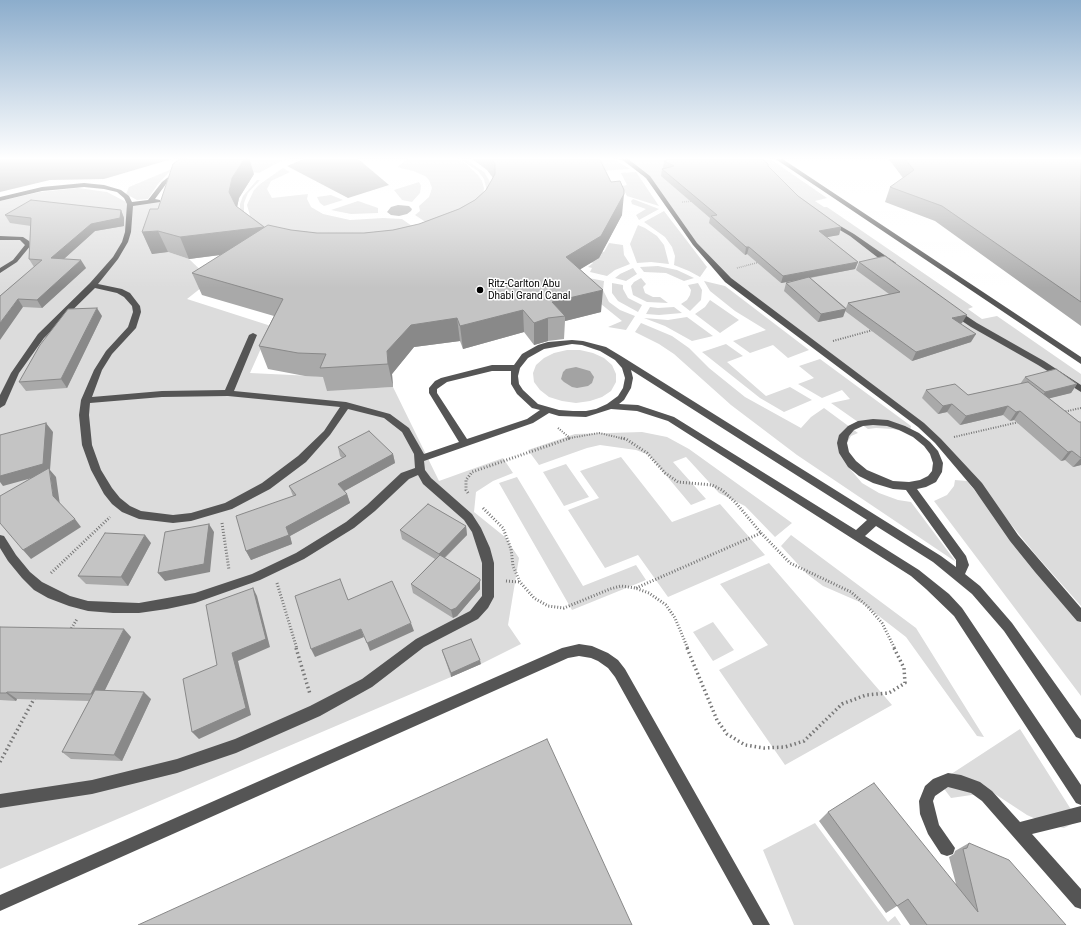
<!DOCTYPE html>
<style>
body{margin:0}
canvas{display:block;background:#fff}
</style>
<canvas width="1081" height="925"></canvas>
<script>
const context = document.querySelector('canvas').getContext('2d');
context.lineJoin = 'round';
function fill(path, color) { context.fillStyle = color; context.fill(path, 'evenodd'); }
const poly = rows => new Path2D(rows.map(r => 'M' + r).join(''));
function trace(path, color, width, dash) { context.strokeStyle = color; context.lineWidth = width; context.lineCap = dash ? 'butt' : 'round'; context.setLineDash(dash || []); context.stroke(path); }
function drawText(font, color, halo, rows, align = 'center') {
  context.font = font + ' Roboto,sans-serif'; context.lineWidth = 3; context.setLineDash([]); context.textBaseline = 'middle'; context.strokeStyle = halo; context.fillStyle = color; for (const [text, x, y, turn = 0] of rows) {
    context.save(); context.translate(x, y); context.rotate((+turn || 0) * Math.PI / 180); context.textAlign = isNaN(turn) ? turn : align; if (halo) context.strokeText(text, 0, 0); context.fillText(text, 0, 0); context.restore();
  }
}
const green = poly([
 [232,158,291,158,279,162,259,173,206,167],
 [409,158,455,158,465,163,478,175,482,181,484,188,483,196,439,231,415,215,420,211,419,206,429,197,432,188,429,180,425,176,413,171,397,167],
 [458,158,465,159,484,172,489,180,491,188,490,197,485,206,467,223,436,238,417,244,375,252,331,253,310,251,274,243,261,237,251,229,244,221,240,213,240,204,243,196,257,180,260,180,248,193,244,203,244,213,249,222,256,230,267,236,281,242,298,247,337,251,380,249,420,240,453,227,466,219,482,203,486,195,486,187,484,179,478,171],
 [576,158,612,158,630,169,599,171],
 [617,158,769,158,827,198,815,201,824,207,827,207,973,307,968,309,982,319,997,316,1081,374,1081,606,1035,554,970,474,920,427,750,300,689,238,668,205,647,180,637,169],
 [283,168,290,172,271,181,267,189,272,198,308,194,307,199,311,207,323,214,350,220,383,218,402,219,426,236,288,242,251,219,247,205,254,190,260,184],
 [172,169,158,184,148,199,137,200,126,194,129,187],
 [636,172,659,206,627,196,622,186,627,185,621,173],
 [419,182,421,186,420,193,412,202,402,200,394,190],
 [78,188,107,192,130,204,151,201,175,201,152,254,168,252,189,259,211,280,187,299,271,326,250,373,333,377,336,390,393,387,439,481,503,458,513,473,493,481,476,492,474,512,505,537,519,558,508,625,521,644,481,664,472,643,443,654,451,677,0,869,0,201,40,192],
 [331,195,343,200,324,206,320,203,317,197],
 [633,199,659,209,639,220,636,215,646,209,632,204,631,201],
 [358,201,378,208,378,213,351,214,331,210],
 [664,211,707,267,700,277,689,271,674,265,675,256,672,247,665,237,644,222],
 [638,225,645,228,657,236,664,245,669,264,651,262,637,263,630,244],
 [609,243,623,245,624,255,630,264,615,270,607,276,590,272,592,268,588,267,593,263,588,261,593,250,604,252],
 [658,266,677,270,694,278,684,281,666,273,644,272,640,267],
 [633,268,637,274,626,281,615,278,620,274],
 [589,278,604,281,603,290,609,302,620,310,635,316,626,330,608,327,622,321,575,283],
 [641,278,646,284,643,287,645,293,653,297,660,297,668,303,647,302,633,295,631,286,634,282],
 [704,281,725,286,809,350,788,358,773,345,750,353,733,341,766,330,735,311,710,291],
 [612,283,623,285,623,289,628,298,642,305,638,312,618,301,612,293],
 [698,283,702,290,701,300,690,311,681,304,687,300,690,295,691,290,688,285],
 [710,300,739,320,720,333,695,314,705,307],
 [650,307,658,308,674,307,682,313,659,315,646,314],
 [687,317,713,336,692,341,665,326,644,318,668,320],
 [641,323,672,336,689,348,709,368,745,397,801,428,811,417,824,408,858,433,851,436,845,446,845,457,851,470,862,483,879,493,898,500,911,502,956,562,797,455,731,405,674,354,659,344,635,332],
 [726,344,743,356,727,362,766,396,790,387,812,400,784,412,760,398,702,352],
 [567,350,580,350,593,353,604,358,612,365,616,374,616,382,611,391,602,397,590,401,576,403,562,401,549,397,540,390,534,382,533,373,536,365,544,358,554,353],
 [820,359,911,426,910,433,893,429,876,428,868,429,831,403,850,399,842,390,822,398,798,384,814,378,799,366],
 [642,432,667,437,689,449,792,523,775,537,745,506,719,493,686,457,673,462,706,499,691,505,649,455,636,450,600,445,587,448,539,465,528,450,575,434],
 [621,457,672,522,720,504,765,555,668,597,638,555,605,568,568,510,599,498,580,471],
 [566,464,589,497,564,506,543,472],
 [517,477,583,586,636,565,646,580,572,610,499,483],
 [955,480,967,481,1081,623,1081,696,934,501,947,495,954,486],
 [791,535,916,628,984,737,977,736,906,637,862,603,823,586,807,574,781,546],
 [769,563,892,705,785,765,719,670,768,645,720,584],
 [713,622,734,650,713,661,693,632],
 [1020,729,1072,811,1072,824,1064,828,1049,825,1027,815,992,792,951,798,939,782],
 [815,823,888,922,895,916,901,925,794,925,763,850]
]);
const water = poly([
 [0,158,175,158,104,179,50,180,0,192],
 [306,158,357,158,389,185,348,198,287,166],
 [398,205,409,206,412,209,411,211,407,214,399,216,391,215,387,212,391,207],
 [576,367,590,371,594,377,592,383,588,386,577,388,572,387,564,382,561,379,563,372,566,369]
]);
const pathFar3 = poly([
 [682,202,693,201],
 [737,268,760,262]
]);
const pathFar2 = poly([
 [833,341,873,330],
 [1063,412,1081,408],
 [558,428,570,438,599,433,625,439],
 [954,437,1019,422],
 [568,439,570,438]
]);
const pathFar1 = poly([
 [621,438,626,439,647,453,665,473,678,482,712,485,722,490,736,503,761,533,636,588],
 [468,493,466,490,466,480,472,472,570,438],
 [483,508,503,528,511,549,513,566,520,582,534,598,548,606,564,608,610,589,621,586,635,588,649,593,666,605,675,618,688,649],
 [222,523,229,570],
 [761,533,790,563,851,592,868,607,882,623,895,649],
 [51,573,110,517],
 [506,581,520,582],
 [277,583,297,649],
 [70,631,77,619]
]);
const path = poly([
 [296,648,310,694],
 [687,648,717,720,727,734,745,745,764,748,785,747,804,741,842,704,866,695,889,693,905,683,904,668,894,648],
 [0,762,35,697]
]);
const minor = poly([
 [620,158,627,158,650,176,697,243,731,278,924,423,941,439,982,483,1018,535,1081,608,1081,622,1077,621,1035,572,1010,541,974,489,935,443,918,427,725,282,693,245,646,178,620,158],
 [774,158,781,158,1081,357,1081,364,774,158],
 [176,171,181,172,166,184,155,199,160,200,160,202,133,206,131,232,128,242,118,259,98,284,122,289,130,293,140,306,141,312,136,328,112,354,102,370,92,397,162,391,225,390,249,335,253,333,257,335,234,391,346,402,390,414,409,428,424,454,459,442,429,393,429,388,435,381,441,378,492,365,514,365,522,354,538,345,548,342,572,340,583,341,606,347,621,356,941,556,956,567,956,560,906,490,893,489,873,483,859,476,848,467,839,453,837,443,839,435,848,426,858,421,873,419,888,420,905,426,919,433,930,442,938,451,943,463,942,472,936,482,926,487,917,489,966,556,969,565,965,574,980,586,1012,623,1081,720,1081,739,1076,737,1004,631,972,594,933,562,876,526,865,536,919,570,949,594,962,608,1081,785,1081,805,1076,803,954,616,926,589,911,576,668,421,637,411,611,409,586,417,559,416,549,413,533,423,424,461,425,470,431,478,472,514,481,528,490,548,494,563,494,597,488,608,478,619,424,647,372,687,320,716,236,753,177,773,92,794,0,808,0,794,92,780,177,759,235,739,310,706,362,679,416,639,470,611,482,596,482,563,472,532,464,520,423,484,418,475,409,479,375,511,354,528,304,559,260,580,195,603,167,609,139,613,113,613,88,611,69,606,48,598,34,590,22,578,8,561,0,548,0,535,4,536,16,555,30,572,42,582,70,596,88,601,139,603,195,593,252,574,296,553,346,522,367,505,401,473,415,468,414,454,402,432,384,418,348,409,330,435,306,462,270,489,232,509,191,521,173,523,139,519,122,512,112,504,104,494,91,470,82,445,79,415,81,400,94,370,106,351,128,327,133,312,132,306,124,297,117,293,95,288,44,338,19,373,5,405,0,408,0,395,11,373,38,334,90,283,113,257,122,242,125,232,127,204,124,198,117,192,104,189,84,187,42,191,0,201,0,197,42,187,84,183,104,185,121,190,129,196,132,202,148,200,162,182,176,171],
 [572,344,582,345,600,351,615,360,622,368,625,378,623,388,618,396,607,404,596,409,586,411,573,411,559,410,538,404,523,390,519,384,518,376,520,368,528,358,544,349,572,344],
 [631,370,867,520,856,530,674,417,638,405,619,404,624,400,631,388,633,378,631,370],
 [492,371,511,371,511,384,517,394,532,408,540,410,527,419,467,439,437,393,437,389,447,382,492,371],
 [228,396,340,407,324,431,298,456,262,483,225,503,191,513,173,515,141,511,130,506,120,498,112,488,101,470,92,445,89,415,90,403,162,397,228,396],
 [873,425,887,426,899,430,913,437,924,446,930,454,933,463,932,471,928,476,920,480,909,482,893,481,867,470,856,461,849,452,847,443,849,436,854,430,863,426,873,425],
 [830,220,854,234,896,263,896,267,890,267,850,236,828,223,827,222,830,220],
 [0,236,23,237,29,241,31,245,17,262,0,273,0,268,13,260,25,245,20,240,0,240,0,236],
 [950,309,956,309,977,323,1044,361,1081,385,1081,392,1038,365,971,327,950,313,950,309],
 [579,644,592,646,608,653,618,660,625,669,770,925,753,925,615,677,608,668,598,661,591,658,579,656,568,658,0,911,0,895,562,648,579,644],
 [948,773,961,775,980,782,992,791,1020,822,1081,806,1081,822,1032,834,1081,889,1081,909,1075,907,982,801,971,793,948,787,935,796,933,801,939,825,955,848,953,854,947,856,941,854,928,834,920,814,919,801,925,786,933,779,948,773]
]);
const wall = poly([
 [471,158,598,158,622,215,599,258,580,269,601,312,565,321,564,339,548,341,534,345,524,332,463,349,460,341,414,347,392,374,393,387,327,391,323,377,305,376,268,369,259,346,274,316,202,295,192,273,221,255,189,259,168,252,152,254,142,232,254,174,239,198,237,207,265,227,317,233,364,233,393,230,419,224,459,209,475,200,486,190,493,178,487,170],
 [888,158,1081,158,1081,326,935,221,885,202,890,187,903,178],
 [664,161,768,166,798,196,841,227,839,235,826,237,858,262,855,269,810,278,846,308,848,303,889,294,856,270,859,262,962,323,961,324,971,342,912,361,845,311,843,317,818,322,784,291,786,283,793,281,781,283,747,254,745,255,709,223,710,218,661,176,662,169,664,168,663,168],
 [121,210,124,218,124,226,95,231,64,259,86,268,42,308,23,307,0,296,34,267,29,259,31,226,10,223,5,215],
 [102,316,67,388,26,391,19,382],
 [1025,377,1077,384,1071,393,1049,398,1079,422,1081,465,1073,467,1065,460,1061,461,1014,420,1010,421,1003,415,960,425,947,412,938,414,922,398,926,390,968,395,1020,384],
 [338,447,393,454,395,463,344,491,347,494,350,503,290,536,292,544,251,560,246,551,293,496,289,486,342,458,340,456],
 [466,526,467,535,445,558,480,589,457,616,453,618,413,593,411,584,435,559,402,539,400,530],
 [151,543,128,586,86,584,78,576],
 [0,627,131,637,105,690,151,699,122,761,71,759,62,752,89,701,17,699,16,701,0,700],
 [442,650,481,664,451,677,443,654],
 [828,812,956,884,949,857,954,854,955,851,969,843,1066,925,910,925,897,906,886,913,819,821]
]);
const shadedWall = poly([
 [245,158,249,158,254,174,239,198,236,212,229,192,232,178],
 [624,194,622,215,599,258,566,278,566,257],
 [121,210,124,218,124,226,95,231,56,266,51,258,91,224],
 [264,227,271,248,189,259,180,237],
 [841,227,839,235,817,239,819,231],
 [158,231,168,252,152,254,142,232],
 [746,247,749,247,747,254,745,255],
 [81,260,86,268,42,308,37,300],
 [858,262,855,269,781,283,783,276],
 [603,290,601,312,565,321,565,316,552,302],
 [18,299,23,307,0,340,0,323],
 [97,308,102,316,67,388,61,379],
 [846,309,843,317,818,322,821,314],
 [523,310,524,332,463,349,460,326],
 [967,315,962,323,948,327,952,318],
 [457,318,460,341,414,347,392,374,393,387,388,364,387,351,411,325],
 [548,318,548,341,534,345,534,323],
 [976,334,971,342,912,361,916,352],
 [1077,384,1071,393,1039,401,1045,392],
 [952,404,947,412,938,414,943,406],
 [1008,406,1003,415,960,425,966,416],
 [1020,411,1014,420,1010,421,1016,412],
 [46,423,53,432,50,470,56,477,60,505,53,496,50,473,3,486,0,482,0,476],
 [1072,451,1065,460,1061,461,1068,452],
 [393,454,395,463,341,493,338,484],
 [1081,458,1081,465,1073,467],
 [347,494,350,503,290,536,292,544,251,560,246,551,286,527],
 [75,519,81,527,31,559,23,550],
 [209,524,214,532,210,572,165,581,158,573],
 [466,526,467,535,440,562,439,554],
 [145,535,151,543,128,586,121,577],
 [480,579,480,589,457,616,453,618,451,610],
 [253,588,257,596,270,647,238,661,251,715,199,739,192,732,232,653],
 [411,623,414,631,370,651,367,643],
 [124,629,131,637,99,702,91,694],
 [361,629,364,637,315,657,311,649],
 [480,660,481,664,451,677,451,673],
 [7,692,17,699,16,701,6,693],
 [144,692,151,699,122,761,114,755]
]);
const building = poly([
 [189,158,245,158,232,178,229,192,236,206,264,227,180,237,158,231,142,232,150,209,158,209,173,164,180,159,186,160,189,158],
 [491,158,599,158,611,182,620,181,624,190,624,194,601,236,566,257,603,290,552,302,565,316,548,318,534,323,523,310,460,326,457,318,411,325,387,351,388,364,320,368,326,354,298,353,259,346,283,299,192,273,268,225,291,230,317,233,364,233,393,230,419,224,459,209,475,200,486,190,495,174,495,164,491,158],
 [673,158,761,158,768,164,768,166,798,196,841,227,819,231,858,262,783,276,749,247,746,247,711,216,717,215,662,169,674,166,664,161,673,158],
 [904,158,1081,158,1081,302,942,206,890,187,914,170,904,158],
 [31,200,121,210,120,218,91,224,51,258,81,260,37,300,18,299,0,323,0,296,42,260,29,259,31,218,5,215,31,200],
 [885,256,967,315,952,318,976,334,916,352,848,303,900,292,859,262,885,256],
 [809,277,846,309,821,314,786,283,809,277],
 [97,308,61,379,19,382,40,345,68,309,97,308],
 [1056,369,1077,384,1045,392,1025,377,1056,369],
 [1028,382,1079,422,1081,422,1081,458,1072,451,1068,452,1020,411,1016,412,1008,406,966,416,952,404,943,406,926,390,955,384,968,395,1028,382],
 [46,423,43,464,0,476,0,435,46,423],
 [369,431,393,454,338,484,347,494,286,527,289,535,246,551,236,516,296,495,289,486,346,456,338,447,369,431],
 [49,468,53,496,75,519,23,550,0,523,0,496,49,468],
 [428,504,466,526,439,554,400,530,428,504],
 [209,524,204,564,158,573,165,532,209,524],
 [105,533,145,535,121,577,78,576,105,533],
 [440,555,480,579,480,581,456,608,451,610,411,584,440,555],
 [340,579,348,600,392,581,411,623,367,643,361,629,311,649,295,596,340,579],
 [253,588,266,639,232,653,246,708,192,732,183,679,217,665,206,605,253,588],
 [0,627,124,629,91,694,7,692,6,693,0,693,0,627],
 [471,639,480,660,451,673,442,650,471,639],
 [95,690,144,692,114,755,62,752,95,690],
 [547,739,632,925,138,925,547,739],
 [874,783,978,912,963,849,967,848,969,843,1009,860,1066,925,927,925,908,899,897,906,828,812,874,783]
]);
const markers = [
 [480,290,4,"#000"]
];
const farPoinames = [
 ["Ritz-Carlton Abu",488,284],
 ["Dhabi Grand Canal",488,296]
];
fill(green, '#dcdcdc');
fill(water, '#a3a3a3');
trace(pathFar3, '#777', 1.5, [0.5, 1.5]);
trace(pathFar2, '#777', 2, [1, 1.5]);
trace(pathFar1, '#777', 3, [1, 2]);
trace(path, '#777', 3.5, [1.5, 3]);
fill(minor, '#555');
fill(wall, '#a9a9a9');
fill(shadedWall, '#898989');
fill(building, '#c4c4c4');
trace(building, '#898989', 1);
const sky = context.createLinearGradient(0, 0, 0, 288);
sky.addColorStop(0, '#8cadcc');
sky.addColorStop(0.55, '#fff');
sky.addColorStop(1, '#ffffff00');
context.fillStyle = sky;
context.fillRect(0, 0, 1081, 288);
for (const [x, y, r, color] of markers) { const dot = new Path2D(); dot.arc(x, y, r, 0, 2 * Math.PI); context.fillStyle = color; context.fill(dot); trace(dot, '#fff', 1.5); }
drawText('10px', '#000', '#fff', farPoinames, 'left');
</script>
